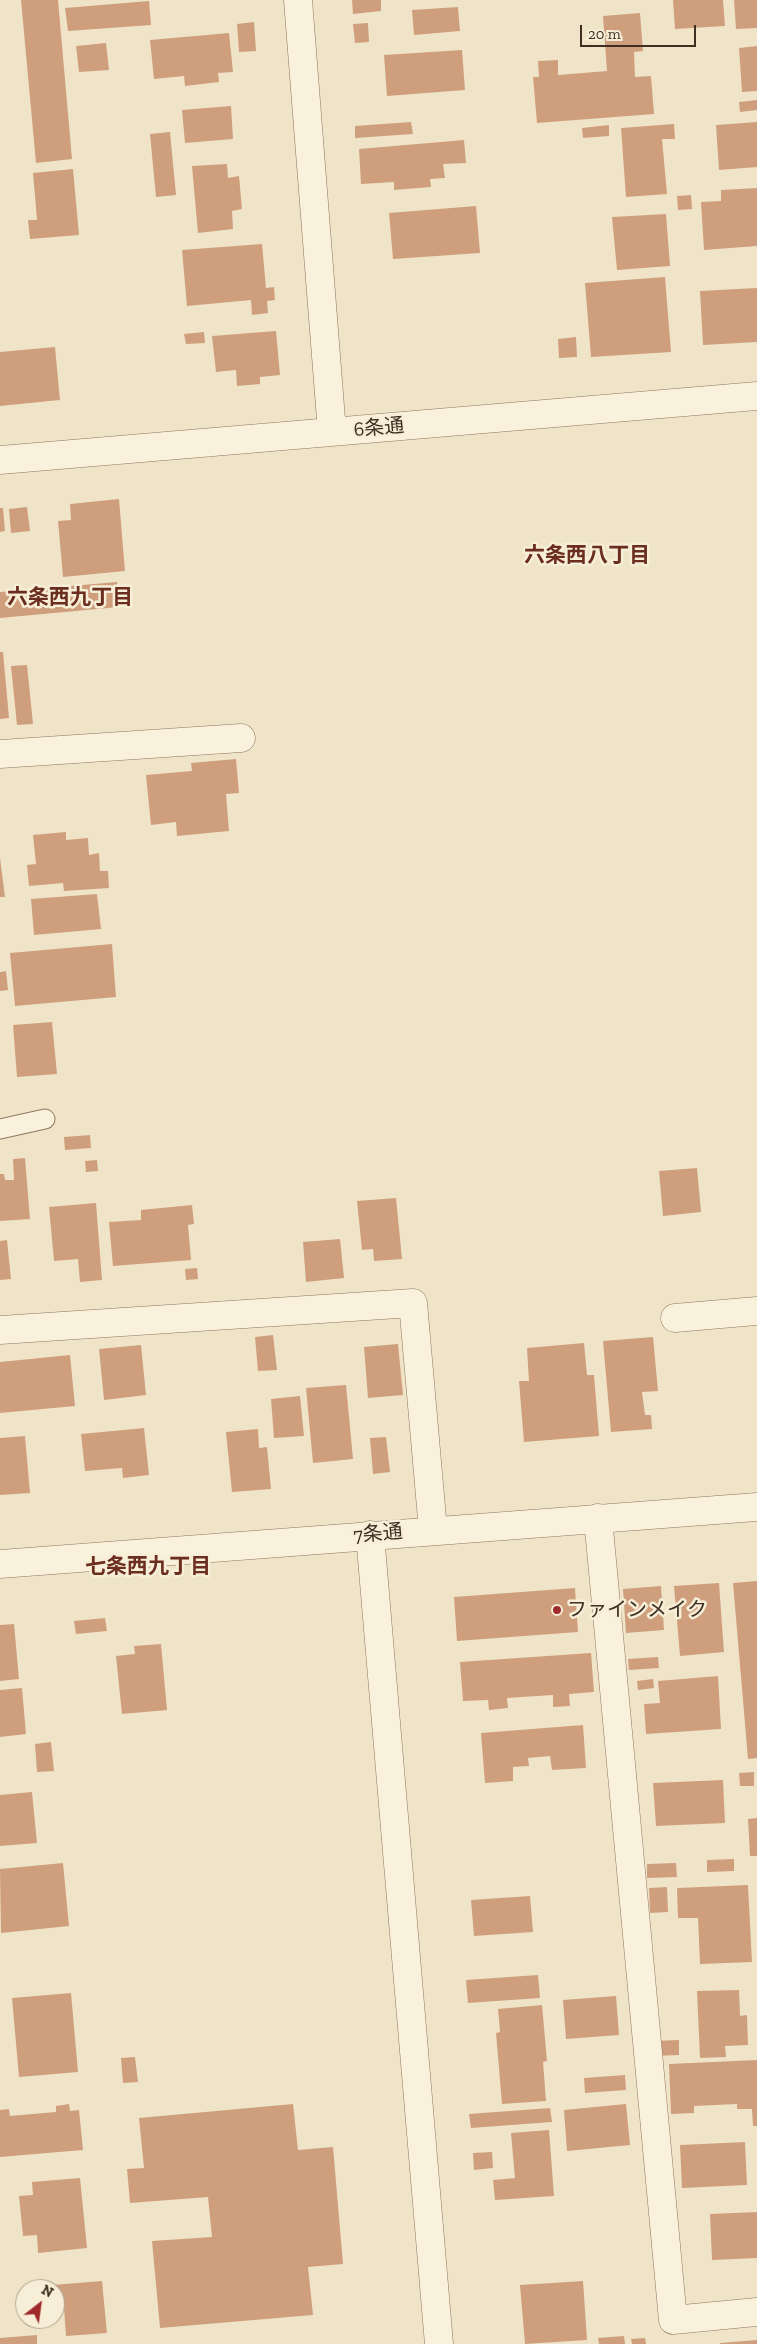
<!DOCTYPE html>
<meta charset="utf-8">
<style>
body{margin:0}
#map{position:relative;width:757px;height:2344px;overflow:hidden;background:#f0e4c8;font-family:"Zilla Slab",serif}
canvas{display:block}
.north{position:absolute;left:15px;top:2279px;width:50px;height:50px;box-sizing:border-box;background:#f7eed8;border:1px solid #ada18e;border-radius:50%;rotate:30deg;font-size:14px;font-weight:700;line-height:20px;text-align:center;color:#3d2e20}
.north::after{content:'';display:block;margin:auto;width:18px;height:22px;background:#9e2a2b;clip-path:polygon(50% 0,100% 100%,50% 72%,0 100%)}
.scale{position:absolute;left:580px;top:25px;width:116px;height:22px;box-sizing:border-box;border:2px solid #3d2e20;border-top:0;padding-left:6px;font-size:15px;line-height:18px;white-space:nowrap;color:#3d2e20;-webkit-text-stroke:4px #f7eed8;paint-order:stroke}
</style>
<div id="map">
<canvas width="757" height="2344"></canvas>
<div class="north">N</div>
<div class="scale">20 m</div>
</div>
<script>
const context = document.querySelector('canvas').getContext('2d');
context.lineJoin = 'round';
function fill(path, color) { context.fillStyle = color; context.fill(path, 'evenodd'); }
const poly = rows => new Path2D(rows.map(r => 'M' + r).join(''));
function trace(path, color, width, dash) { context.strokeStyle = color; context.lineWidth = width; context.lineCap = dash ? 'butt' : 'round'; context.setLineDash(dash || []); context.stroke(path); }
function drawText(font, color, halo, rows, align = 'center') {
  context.font = font + ' "Zilla Slab","Noto Sans JP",serif'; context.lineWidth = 5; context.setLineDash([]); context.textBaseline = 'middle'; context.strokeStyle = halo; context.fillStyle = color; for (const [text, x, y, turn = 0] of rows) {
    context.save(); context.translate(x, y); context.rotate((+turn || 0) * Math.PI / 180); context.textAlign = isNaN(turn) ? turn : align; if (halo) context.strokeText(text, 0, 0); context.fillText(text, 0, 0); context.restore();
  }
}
const building = poly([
 [21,0,58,0,72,159,36,163],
 [352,0,381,0,381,11,353,14],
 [673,0,723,0,725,26,675,29],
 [734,0,757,0,757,28,736,29],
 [149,1,151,25,68,31,65,8],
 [458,7,460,31,414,35,412,10],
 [640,13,643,51,634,52,635,77,651,76,654,114,537,123,533,77,539,77,538,61,558,60,558,75,607,71,603,16],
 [254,22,256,51,239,52,237,24],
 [368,23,369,42,355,43,353,24],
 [229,33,233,72,218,73,219,82,185,86,184,76,154,79,150,40],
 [106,43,109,70,79,72,76,46],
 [757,46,757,91,742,92,739,48],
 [462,50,465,90,387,96,384,55],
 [757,100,757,110,740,112,739,102],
 [231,106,233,139,185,143,182,110],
 [411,122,413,134,355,138,355,126],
 [757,122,757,167,719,170,716,125],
 [674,124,675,139,662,139,667,194,626,197,621,128],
 [609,125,609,136,583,138,582,128],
 [170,132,176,195,156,197,150,134],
 [464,140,466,163,443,164,445,178,430,179,431,187,394,190,394,182,361,184,359,149],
 [227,164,228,178,239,176,242,209,232,211,233,229,198,233,192,166],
 [73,169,79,235,30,239,28,220,37,220,33,173],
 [757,188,757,246,704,250,701,202,721,201,721,190],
 [691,195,692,209,678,210,677,196],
 [476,206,480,253,393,259,389,213],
 [666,214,670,266,617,270,612,217],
 [262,244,266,288,274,287,275,300,267,301,268,313,252,315,251,300,187,306,182,250],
 [665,277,671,352,591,357,585,283],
 [757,288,757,342,703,345,700,291],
 [276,331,280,375,260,377,260,384,237,386,236,370,216,372,212,336],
 [204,332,205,343,186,344,184,334],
 [576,337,577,357,559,358,558,339],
 [55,347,60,400,0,406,0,352],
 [119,499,125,571,63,577,58,521,71,520,70,504],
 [27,507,30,531,11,533,9,509],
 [0,508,3,508,5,531,0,532],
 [117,582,119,607,0,618,0,592],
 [0,652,3,652,9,718,0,719],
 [27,665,33,724,17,725,11,666],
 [236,759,239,793,226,794,229,831,177,836,176,822,151,825,146,775,192,771,191,763],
 [66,832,66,840,88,838,89,855,99,853,100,871,108,871,109,888,64,891,63,883,29,886,27,865,36,864,33,835],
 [0,858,5,897,0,897],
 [97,894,101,929,34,935,31,899],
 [112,944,116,997,15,1006,10,953],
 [6,971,8,990,0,991,0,972],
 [52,1022,57,1074,17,1077,13,1025],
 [90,1135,91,1148,65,1150,64,1137],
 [25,1158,30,1219,0,1221,0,1174,4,1174,5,1180,14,1180,13,1159],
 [97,1160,98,1171,86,1172,85,1161],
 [697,1168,701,1212,663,1216,659,1171],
 [396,1198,402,1259,374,1261,373,1249,362,1250,357,1201],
 [96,1203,102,1280,80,1282,78,1259,54,1261,49,1207],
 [192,1205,194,1224,188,1225,191,1260,113,1266,109,1222,141,1220,141,1210],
 [340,1239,344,1278,306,1282,303,1242],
 [7,1240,11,1279,0,1280,0,1241],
 [197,1268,198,1279,186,1280,185,1269],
 [273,1335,277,1370,258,1371,255,1337],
 [653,1337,658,1391,642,1392,645,1415,651,1415,652,1429,611,1432,603,1341],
 [584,1343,587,1375,594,1375,599,1436,524,1442,519,1381,529,1381,527,1348],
 [398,1344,403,1395,368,1398,364,1347],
 [141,1345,146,1395,104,1400,99,1349],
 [70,1355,75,1406,0,1413,0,1362],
 [346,1385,353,1459,313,1463,306,1388],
 [300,1396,304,1436,274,1438,271,1399],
 [144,1428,149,1475,123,1478,122,1468,85,1471,81,1434],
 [258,1429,259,1448,267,1447,271,1489,232,1492,226,1432],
 [25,1436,30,1493,0,1495,0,1438],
 [386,1437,390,1472,373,1474,370,1438],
 [757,1581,757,1758,748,1759,733,1583],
 [719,1583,724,1652,680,1656,674,1586],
 [661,1586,664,1630,626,1633,623,1589],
 [575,1588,578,1632,457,1641,454,1597],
 [105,1618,107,1631,76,1634,74,1621],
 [14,1624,19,1679,0,1681,0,1625],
 [161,1644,167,1710,122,1714,116,1656,135,1654,134,1646],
 [591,1653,594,1692,569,1694,570,1706,553,1707,553,1695,507,1698,508,1708,489,1710,488,1700,463,1701,460,1662],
 [658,1657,659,1668,629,1670,628,1659],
 [718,1676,721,1729,646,1734,644,1704,660,1703,658,1681],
 [653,1679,654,1688,638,1690,637,1681],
 [22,1688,26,1734,0,1737,0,1690],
 [583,1725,586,1768,552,1770,550,1756,528,1758,529,1766,513,1767,513,1781,485,1783,481,1733],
 [51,1742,54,1771,37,1772,35,1744],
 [754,1772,754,1786,740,1786,739,1773],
 [723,1780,725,1823,656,1826,653,1783],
 [32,1792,37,1843,0,1846,0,1795],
 [757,1818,757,1856,750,1856,748,1819],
 [734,1859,734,1871,707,1872,707,1860],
 [63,1863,69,1926,1,1933,0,1869],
 [676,1863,677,1877,647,1878,647,1864],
 [748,1885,752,1962,700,1964,698,1918,678,1918,677,1888],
 [667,1887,668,1912,650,1913,649,1888],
 [530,1896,533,1932,474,1936,471,1900],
 [538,1975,540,1998,468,2003,466,1980],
 [739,1990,740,2016,747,2015,748,2045,725,2046,726,2057,700,2058,697,1991],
 [71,1993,78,2072,19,2077,12,1998],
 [616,1996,619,2035,566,2039,563,2000],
 [542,2005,547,2061,543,2062,546,2101,502,2104,496,2033,500,2032,498,2009],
 [679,2040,679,2055,653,2056,652,2041],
 [135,2057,138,2082,123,2083,121,2058],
 [757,2060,757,2126,753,2126,752,2109,737,2109,737,2104,694,2106,694,2113,671,2114,669,2064],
 [625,2075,626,2090,585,2093,584,2078],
 [69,2104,70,2111,79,2110,83,2150,0,2157,0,2110,9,2109,10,2116,56,2112,56,2106],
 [293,2104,298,2150,333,2147,343,2264,308,2267,313,2315,160,2328,152,2241,212,2237,208,2197,130,2203,127,2169,144,2168,139,2118],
 [626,2104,630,2145,567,2151,564,2110],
 [550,2108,552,2122,471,2128,469,2114],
 [549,2130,554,2196,495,2200,493,2180,515,2178,511,2133],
 [745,2142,747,2185,682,2188,680,2145],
 [492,2152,493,2168,474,2170,473,2153],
 [80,2178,87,2248,38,2253,37,2235,23,2236,19,2196,33,2195,32,2182],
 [757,2212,757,2258,712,2260,710,2214],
 [102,2281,107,2333,66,2336,64,2308,55,2309,55,2289,40,2289,40,2286],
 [583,2281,587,2340,525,2344,520,2285],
 [37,2335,37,2344,0,2344,0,2338],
 [624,2336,625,2344,599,2344,598,2338],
 [645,2338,646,2344,632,2344,631,2339],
 [757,2340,757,2344,720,2344,720,2343]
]);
const service = poly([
 [0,1129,45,1119]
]);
const minor = poly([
 [0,754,241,738],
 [675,1318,757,1311],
 [0,1330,413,1303,433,1530],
 [598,1518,673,2320,757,2312],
 [370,1535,439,2344]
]);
const tertiary = poly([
 [298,0,332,432],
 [0,460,757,396],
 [0,1564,757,1507]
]);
const markers = [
 [557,1610,5,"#9e2a2b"]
];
const streetNames = [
 ["6条通",379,428,-5],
 ["7条通",378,1534,-5]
];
const poiNames = [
 ["ファインメイク",567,1610]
];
const neighbourhoodNames = [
 ["六条西八丁目",587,556],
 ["六条西九丁目",70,598],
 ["七条西九丁目",148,1567]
];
fill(building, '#cf9f7d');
trace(service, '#8d765c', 21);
trace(minor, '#8d765c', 29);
trace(tertiary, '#8d765c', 29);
trace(service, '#faf1dc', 19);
trace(minor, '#faf1dc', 28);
trace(tertiary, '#faf1dc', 28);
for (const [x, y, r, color] of markers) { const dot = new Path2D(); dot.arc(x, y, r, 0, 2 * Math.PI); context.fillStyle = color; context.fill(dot); trace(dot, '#f7eed8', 2); }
drawText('20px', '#3d2e20', '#f7eed8', streetNames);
drawText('20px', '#3d2e20', '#f7eed8', poiNames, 'left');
drawText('bold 21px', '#6b2e1e', '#f7eed8', neighbourhoodNames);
</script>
